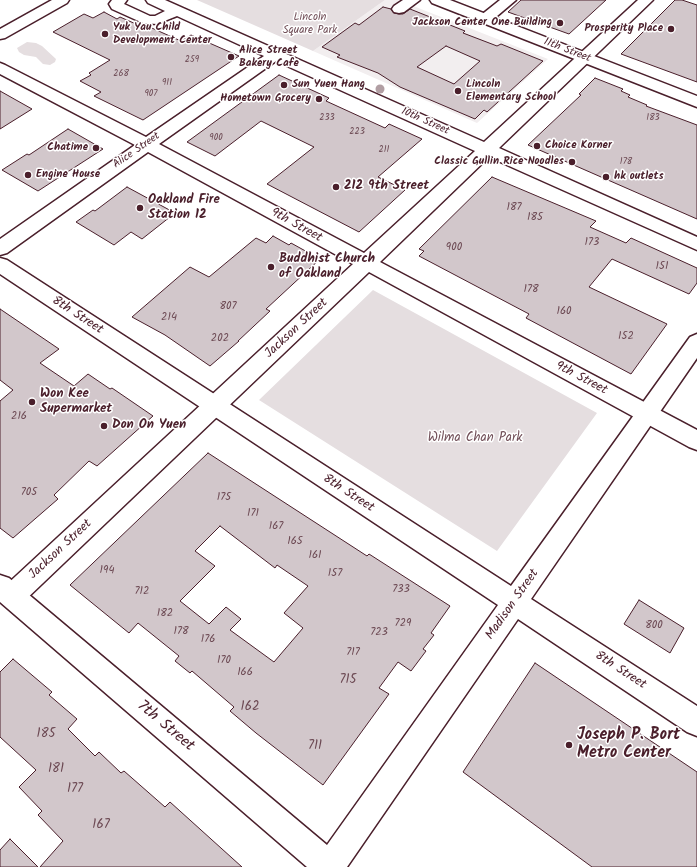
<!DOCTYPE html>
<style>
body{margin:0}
canvas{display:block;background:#fff}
</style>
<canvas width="697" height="867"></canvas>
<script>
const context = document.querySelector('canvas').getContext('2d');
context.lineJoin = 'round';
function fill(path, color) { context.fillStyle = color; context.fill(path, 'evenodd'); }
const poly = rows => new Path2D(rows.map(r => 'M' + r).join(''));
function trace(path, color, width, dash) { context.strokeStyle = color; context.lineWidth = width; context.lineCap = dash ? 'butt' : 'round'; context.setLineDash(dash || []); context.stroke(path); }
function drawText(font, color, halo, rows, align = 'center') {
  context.font = font + ' Kalam,sans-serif'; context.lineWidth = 3; context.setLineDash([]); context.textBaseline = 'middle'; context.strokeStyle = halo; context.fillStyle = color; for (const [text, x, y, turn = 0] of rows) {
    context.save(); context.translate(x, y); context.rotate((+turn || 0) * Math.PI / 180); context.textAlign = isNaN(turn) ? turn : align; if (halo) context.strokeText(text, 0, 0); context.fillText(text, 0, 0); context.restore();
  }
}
const built = poly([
 [385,0,398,0,548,59,477,123,313,51]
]);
const green = poly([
 [197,0,385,0,313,51],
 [27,42,36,43,42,46,56,59,55,62,50,65,43,64,36,57,24,55,19,52,17,48],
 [373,290,597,413,497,551,259,400]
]);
const building = poly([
 [521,0,606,0,569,34,508,12,521,0],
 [675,0,682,0,697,5,697,82,621,54,675,0],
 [383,7,391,9,394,13,399,14,403,14,410,9,465,31,463,33,497,46,501,44,543,61,487,112,484,110,475,119,400,87,378,73,337,57,340,55,322,47,355,23,359,25,383,7],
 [446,46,480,61,454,84,417,67,446,46],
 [104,12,117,19,120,17,136,24,138,22,145,25,181,41,191,35,239,56,143,120,94,96,101,92,80,81,91,75,89,73,110,60,53,32,84,14,93,18,104,12],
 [279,75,329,98,326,101,385,128,389,124,422,139,378,177,405,190,359,232,267,184,314,147,261,121,215,156,187,142,279,75],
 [595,78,623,89,621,91,630,95,628,97,647,105,646,106,697,125,697,219,528,145,581,95,579,94,595,78],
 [0,91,32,109,0,129,0,91],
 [68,129,103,149,38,191,2,170,27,154,29,155,68,129],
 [492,177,596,221,590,227,626,243,631,238,697,268,697,283,689,294,612,259,589,287,667,324,631,374,526,318,529,314,419,256,424,251,419,249,492,177],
 [127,187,175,213,142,239,131,232,114,245,76,222,93,210,95,211,127,187],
 [273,236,289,245,291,243,320,259,266,309,270,311,238,341,239,341,210,366,165,335,132,317,190,267,209,277,256,238,266,243,273,236],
 [0,309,59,349,40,363,74,386,88,374,110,389,112,388,153,416,97,466,89,461,54,495,58,499,13,538,0,528,0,401,13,390,0,380,0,309],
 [208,453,367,556,369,554,450,606,431,633,434,635,423,649,426,651,411,671,398,662,379,688,389,694,323,785,256,733,230,711,234,707,192,671,190,673,175,661,179,656,138,623,129,633,70,585,208,453],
 [220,526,275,568,277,565,308,586,284,613,303,628,274,662,230,630,241,619,226,607,209,624,180,601,215,566,195,551,220,526],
 [639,600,684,628,670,653,624,624,639,600],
 [13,659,52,692,49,695,77,719,68,729,95,756,99,752,121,773,124,771,165,807,170,802,242,867,40,867,63,841,38,815,42,811,19,787,36,770,0,737,0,672,13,659],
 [535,663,697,772,697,867,592,867,463,772,535,663],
 [10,839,38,867,0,867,0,850,10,839]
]);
const minor = poly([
 [52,0,69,0,67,3,5,38,0,39,0,29,52,0],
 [112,0,127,0,124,4,150,16,155,16,165,11,148,3,146,0,165,0,484,142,638,0,653,0,499,148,697,237,697,250,489,157,380,262,697,430,697,450,689,447,369,272,21,604,12,608,3,604,0,595,3,588,353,264,148,152,7,253,0,255,0,239,135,145,0,74,0,63,5,65,146,137,264,56,177,16,157,24,143,23,112,9,109,4,112,0],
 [276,61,475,151,364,253,159,144,276,61],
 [403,0,420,0,404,12,399,13,394,12,392,9,394,6,403,0],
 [500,0,516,0,490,22,485,23,480,22,478,19,480,16,500,0]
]);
const major = poly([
 [430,0,450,0,697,96,697,107,432,3,430,0],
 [0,258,7,260,511,586,690,337,697,334,697,358,531,599,697,706,697,736,687,732,518,619,347,867,307,867,0,602,0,575,9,578,327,845,498,605,0,274,0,258]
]);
const trees = [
 [380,89]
];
const markers = [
 [560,23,4,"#4a1f2b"],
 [671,29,4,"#4a1f2b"],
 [105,34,4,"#4a1f2b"],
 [231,57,4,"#4a1f2b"],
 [284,85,4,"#4a1f2b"],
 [458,91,4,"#4a1f2b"],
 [319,99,4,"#4a1f2b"],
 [537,146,4,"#4a1f2b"],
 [96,148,4,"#4a1f2b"],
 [572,162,4,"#4a1f2b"],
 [28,175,4,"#4a1f2b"],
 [606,177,4,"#4a1f2b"],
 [336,187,4,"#4a1f2b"],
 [140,208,4,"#4a1f2b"],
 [271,267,4,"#4a1f2b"],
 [32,402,4,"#4a1f2b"],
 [104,426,4,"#4a1f2b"],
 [569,745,4,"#4a1f2b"]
];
const farNumbernames = [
 ["259",192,60],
 ["268",121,74],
 ["911",167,83],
 ["907",151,94],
 ["233",327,118],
 ["183",653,118],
 ["223",357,132],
 ["900",216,138],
 ["211",384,150],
 ["178",626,162]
];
const farParknames = [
 ["Lincoln",310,18],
 ["Square Park",310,31]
];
const farPoinames = [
 ["Jackson Center One Building",552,23,"right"],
 ["Yuk Yau Child",113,28],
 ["Development Center",113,41],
 ["Prosperity Place",663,29,"right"],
 ["Alice Street",239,51],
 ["Bakery Cafe",239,64],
 ["Sun Yuen Hang",292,85],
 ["Lincoln",466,85],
 ["Elementary School",466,98],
 ["Hometown Grocery",311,99,"right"],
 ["Choice Korner",545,146],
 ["Chatime",88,148,"right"],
 ["Classic Gullin Rice Noodles",564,162,"right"],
 ["Engine House",36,175],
 ["hk outlets",614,177]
];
const farStreetnames = [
 ["11th Street",567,51,21],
 ["10th Street",425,122,24],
 ["Alice Street",137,151,-35]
];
const numberNames = [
 ["187",514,208],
 ["185",535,218],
 ["173",592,243],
 ["900",454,248],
 ["151",662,267],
 ["178",531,290],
 ["807",228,307],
 ["160",564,312],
 ["214",169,318],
 ["152",626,337],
 ["202",220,339],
 ["216",19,417],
 ["705",29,493],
 ["175",224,498],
 ["171",253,514],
 ["167",276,527],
 ["165",295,542],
 ["161",315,556],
 ["194",107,571],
 ["157",335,574],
 ["733",401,590],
 ["712",142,592],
 ["182",165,614],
 ["729",403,624],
 ["800",654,626],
 ["178",181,632],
 ["723",379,633],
 ["176",208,640],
 ["717",353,653],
 ["170",224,661],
 ["166",245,673]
];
const poiNames = [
 ["212 9th Street",344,187],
 ["Oakland Fire",148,201],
 ["Station 12",148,216],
 ["Buddhist Church",279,260],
 ["of Oakland",279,275],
 ["Won Kee",40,395],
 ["Supermarket",40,410],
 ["Don On Yuen",112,426]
];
const streetNames = [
 ["9th Street",296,226,29],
 ["8th Street",77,316,33],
 ["Jackson Street",297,329,-43],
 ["9th Street",581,379,28],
 ["8th Street",348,494,33],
 ["Jackson Street",61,550,-43],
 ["Madison Street",513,605,-55],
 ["8th Street",620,671,33]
];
const parkNames = [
 ["Wilma Chan Park",475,439]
];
const nearNumbernames = [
 ["715",348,681],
 ["162",250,708],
 ["185",46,735],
 ["711",315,747],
 ["181",56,770],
 ["177",75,790],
 ["167",101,826]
];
const nearStreetnames = [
 ["7th Street",165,727,40]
];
const nearPoinames = [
 ["Joseph P. Bort",577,736],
 ["Metro Center",577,754]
];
fill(built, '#f2eeef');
fill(green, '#e5dee0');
fill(building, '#d2c7cb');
trace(building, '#4a1f2b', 1);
trace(minor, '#4a1f2b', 3);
trace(major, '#4a1f2b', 3);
fill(minor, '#fff');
fill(major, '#fff');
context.fillStyle = '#b19ea3';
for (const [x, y] of trees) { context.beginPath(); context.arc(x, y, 4.5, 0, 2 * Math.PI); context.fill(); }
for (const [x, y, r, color] of markers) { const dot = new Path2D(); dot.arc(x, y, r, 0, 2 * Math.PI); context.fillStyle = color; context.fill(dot); trace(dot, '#fff', 1.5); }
drawText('9px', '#6c4953', null, farNumbernames);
drawText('11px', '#714f58', '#fff', farParknames);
drawText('bold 11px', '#4a1f2b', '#fff', farPoinames, 'left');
drawText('11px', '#4a1f2b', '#fff', farStreetnames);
drawText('11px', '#6c4953', null, numberNames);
drawText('bold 13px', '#4a1f2b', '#fff', poiNames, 'left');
drawText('13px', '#4a1f2b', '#fff', streetNames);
drawText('13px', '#714f58', '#fff', parkNames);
drawText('13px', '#6c4953', null, nearNumbernames);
drawText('16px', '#4a1f2b', '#fff', nearStreetnames);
drawText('bold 16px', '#4a1f2b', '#fff', nearPoinames, 'left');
</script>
